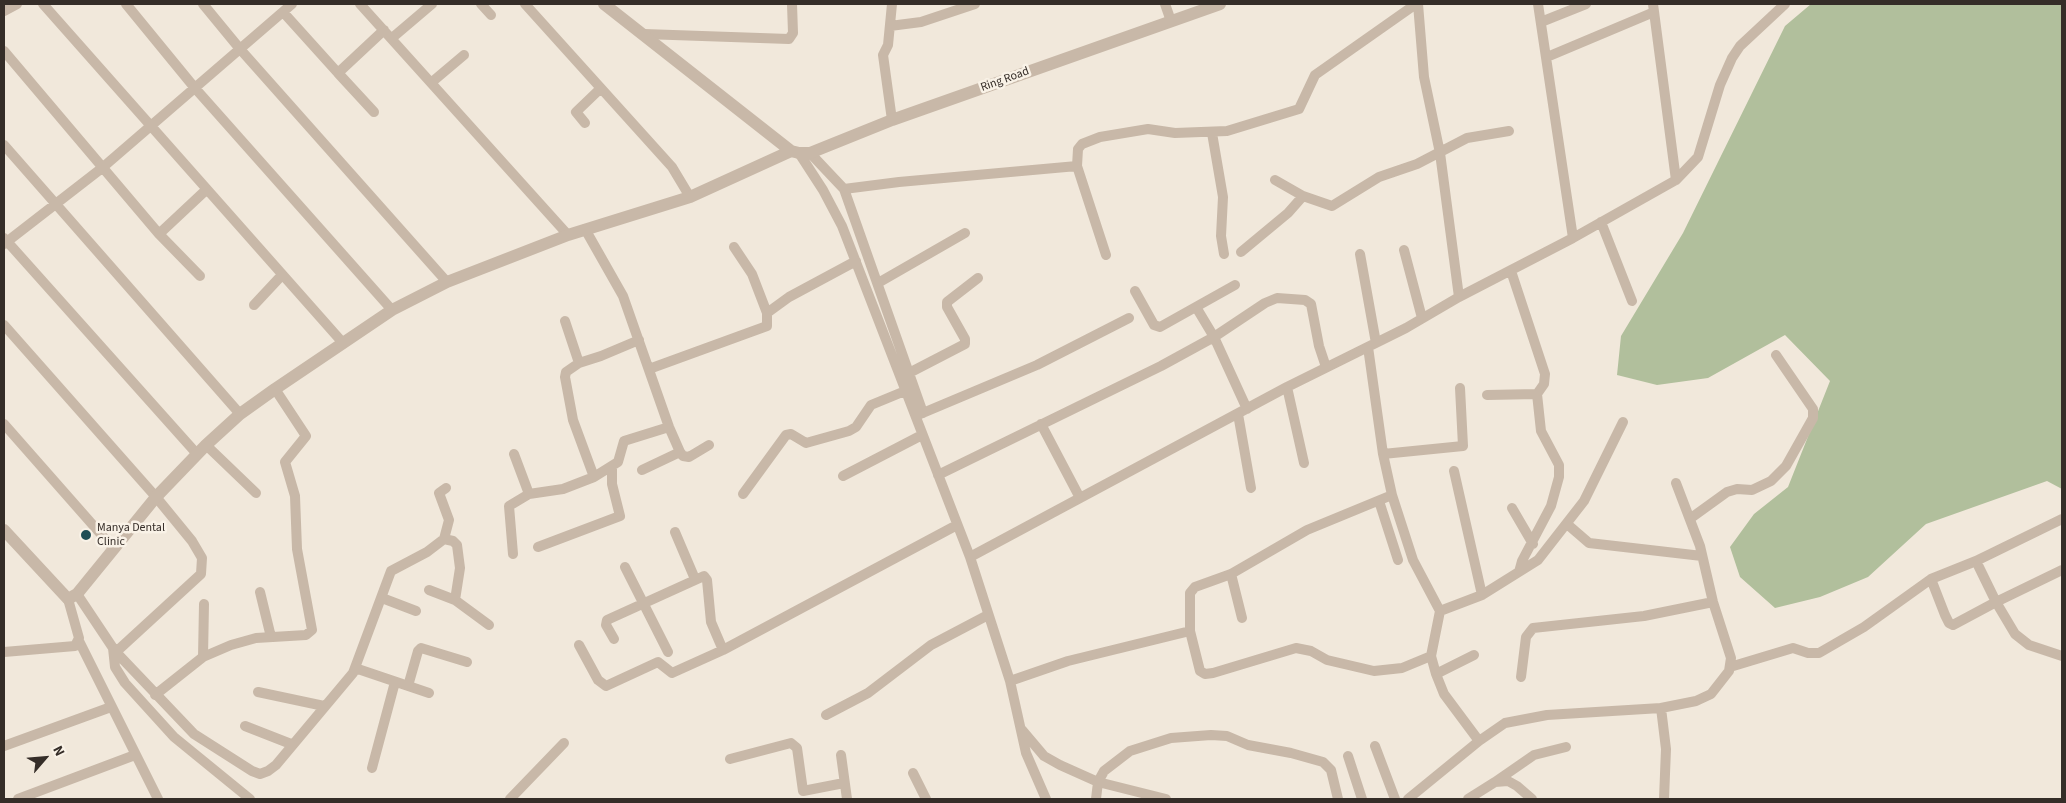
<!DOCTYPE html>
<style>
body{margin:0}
#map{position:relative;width:2066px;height:803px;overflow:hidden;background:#f1e8db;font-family:"Source Sans 3",sans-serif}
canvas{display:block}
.frame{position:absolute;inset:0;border:5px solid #352d28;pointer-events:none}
.north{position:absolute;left:20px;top:733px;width:50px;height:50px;-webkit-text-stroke:4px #f9f2e7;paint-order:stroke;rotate:63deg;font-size:14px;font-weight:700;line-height:20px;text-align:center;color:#352d28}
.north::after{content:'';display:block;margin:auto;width:18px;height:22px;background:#352d28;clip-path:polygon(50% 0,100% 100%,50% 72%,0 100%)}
</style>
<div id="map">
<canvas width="2066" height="803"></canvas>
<div class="frame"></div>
<div class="north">N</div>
</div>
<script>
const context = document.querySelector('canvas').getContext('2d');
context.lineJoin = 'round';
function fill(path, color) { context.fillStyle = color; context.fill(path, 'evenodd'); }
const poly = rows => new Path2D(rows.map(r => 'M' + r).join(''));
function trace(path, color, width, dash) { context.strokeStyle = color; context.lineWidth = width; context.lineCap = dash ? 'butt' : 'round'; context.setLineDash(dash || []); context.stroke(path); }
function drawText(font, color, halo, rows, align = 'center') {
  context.font = font + ' "Source Sans 3",sans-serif'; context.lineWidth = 5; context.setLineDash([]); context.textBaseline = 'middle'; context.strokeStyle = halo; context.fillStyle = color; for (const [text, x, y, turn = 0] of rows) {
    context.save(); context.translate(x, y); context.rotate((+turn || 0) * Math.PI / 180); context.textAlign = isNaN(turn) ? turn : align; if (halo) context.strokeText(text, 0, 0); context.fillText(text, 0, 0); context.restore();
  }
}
const green = poly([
 [1811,4,2062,4,2062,489,2047,481,1926,524,1868,577,1820,597,1775,608,1740,577,1730,547,1754,514,1788,487,1830,381,1785,335,1708,378,1657,385,1617,375,1621,336,1683,233,1785,26]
]);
const minor = poly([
 [43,4,343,343],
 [126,4,194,87,392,310],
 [203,4,240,49,447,282],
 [360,4,568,235],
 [481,4,491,15],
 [525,4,672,167,690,197],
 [892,4,888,45,883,55,892,120],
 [1165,4,1171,21],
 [1538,4,1573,238],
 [4,11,17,4],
 [283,12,338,73],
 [1541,22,1586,4],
 [890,26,921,22,975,4],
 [644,34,789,39,793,33,792,4],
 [392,38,432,4],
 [4,51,159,234,200,276],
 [1547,57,1654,12],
 [432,82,464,55],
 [374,112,338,73,384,30],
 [585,123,576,112,600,89],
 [1212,133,1223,197,1221,236,1224,254],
 [4,145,240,414],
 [799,153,823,190,842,226,970,557,1010,681,1026,753,1046,799],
 [810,153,844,189,899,182,1077,166,1078,149,1082,144,1100,137,1148,129,1175,133,1227,131,1299,109,1315,75,1416,4],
 [1077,166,1106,255],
 [1275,180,1303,196],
 [1676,180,1698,157,1720,85,1732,58,1740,46,1785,4],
 [844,189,923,413],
 [1601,222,1632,301],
 [585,229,623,296,669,427,680,452,683,456,689,457,709,445],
 [159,234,206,190],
 [4,238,197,454],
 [4,244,102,168,292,4],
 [1404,250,1422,318],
 [1241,252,1288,213,1303,196,1332,206,1379,177,1417,164,1467,138,1509,131],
 [1360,254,1376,343],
 [1511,271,1545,374,1544,384,1537,394],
 [878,283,965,233],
 [1135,291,1154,325,1160,327,1235,285],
 [1459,297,1573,238,1676,180,1653,4],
 [254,305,282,275],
 [1196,307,1214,337,1247,409],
 [767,313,789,297,856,261],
 [565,321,579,363,601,356,639,340],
 [4,325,156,497,192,541,202,558,201,574,116,652],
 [1368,347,1383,454,1392,495,1413,560,1440,611,1482,595,1538,560,1584,501,1623,422],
 [649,369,767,326,767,313,752,274,734,247],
 [909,373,965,344,965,339,947,307,947,302,978,278],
 [1287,387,1304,463],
 [1487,395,1537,394,1541,431,1559,465,1559,477,1551,506,1522,561,1519,572],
 [1238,414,1251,488],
 [918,415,1037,365,1129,318],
 [4,424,114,549],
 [1041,424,1080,498],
 [206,445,256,493],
 [514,454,529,494],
 [1383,454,1463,446,1460,388],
 [642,470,680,452],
 [1454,471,1482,595],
 [938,475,1161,366,1214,337,1265,303,1277,298,1305,300,1311,304,1319,346,1326,367],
 [843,476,922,435],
 [594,477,618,462,624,441,669,427],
 [743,494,786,435,791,434,806,443,849,431,856,427,871,405,905,391],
 [1392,495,1307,530,1231,574,1195,587,1190,593,1190,631,1200,671,1205,674,1213,673,1296,648,1311,651,1327,660,1374,671,1402,668,1431,656],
 [1379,501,1398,560],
 [1512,508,1533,544],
 [1691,518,1727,492,1737,489,1752,490,1771,481,1786,466,1813,418,1813,409,1776,355],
 [1567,524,1589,543,1702,556],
 [675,532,695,579],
 [444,539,453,541,457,545,460,568,455,600,489,625],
 [538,547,620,516,612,484,612,467],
 [513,554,509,506,529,494,563,489,594,477,573,420,565,377,566,372,579,363],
 [970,557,1287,387,1406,328,1459,297,1440,153,1424,77,1418,4],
 [625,567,668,652],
 [2062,570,1996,602,2015,634,2029,645,2062,656],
 [1231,574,1242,618],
 [1931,579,1945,615,1949,623,1953,625,1996,602,1976,561],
 [429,590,455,600],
 [260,592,271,637],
 [77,594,113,648,115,667,125,683,174,737,250,799],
 [382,598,416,611],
 [1440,611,1431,656,1436,674,1444,694,1479,741],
 [614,639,606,625,607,620,704,576,707,580,711,622,723,650,957,525],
 [79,641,158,799],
 [579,645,598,680,606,686,658,662,672,673,723,650],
 [114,650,194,734,252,771,260,774,268,771,276,765,353,673,391,571,427,552,444,539,449,520,439,493,446,488],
 [4,652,75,646,79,638,68,599],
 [203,657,204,604],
 [1730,667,1793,648,1808,653,1819,653,1864,627,1931,579,1976,561,2062,519],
 [355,668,429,693],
 [1436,674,1474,655],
 [1521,677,1526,637,1533,628,1644,616,1713,602],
 [1010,681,1068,661,1190,631],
 [408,686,418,651,421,648,467,662],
 [258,692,324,706],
 [155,695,203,657,231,645,256,638,306,635,312,630,297,549,295,496,285,462,306,436,275,389],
 [826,715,868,693,931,645,988,615],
 [245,726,291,744],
 [1022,730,1044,756,1060,765,1098,782,1166,799],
 [4,746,111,707],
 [1375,746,1395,799],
 [841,755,847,799],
 [1348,756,1362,799],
 [730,759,791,743,797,748,803,791,844,783],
 [372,768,395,682],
 [913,773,926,799],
 [1495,782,1534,755,1566,747],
 [18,799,135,755],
 [510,799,564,743],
 [1096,799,1098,782,1104,771,1130,751,1171,738,1211,735,1227,736,1248,745,1291,753,1323,762,1331,770,1338,799],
 [1408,799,1479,741,1505,723,1547,715,1661,708],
 [1468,799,1495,782,1508,781,1517,786,1532,799],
 [1664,799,1666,749,1661,708,1696,701,1711,694,1729,671,1731,658,1713,602,1700,546,1676,483]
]);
const tertiary = poly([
 [604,4,791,151,799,153,810,153,892,120,1220,4],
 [4,530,68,599,77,594,156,497,206,445,240,414,275,389,392,310,447,282,568,235,690,197,791,151]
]);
const markers = [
 [86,535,6,"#1f4e55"]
];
const streetNames = [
 ["Ring Road",1005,80,-20]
];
const poiNames = [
 ["Manya Dental",97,528],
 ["Clinic",97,542]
];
fill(green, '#b1bf9c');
trace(minor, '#c8b8a8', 10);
trace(tertiary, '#c8b8a8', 12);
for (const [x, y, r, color] of markers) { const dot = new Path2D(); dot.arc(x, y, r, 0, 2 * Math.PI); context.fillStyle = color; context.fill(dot); trace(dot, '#f9f2e7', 2); }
drawText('12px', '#352d28', '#f9f2e7', streetNames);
drawText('12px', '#352d28', '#f9f2e7', poiNames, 'left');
</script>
